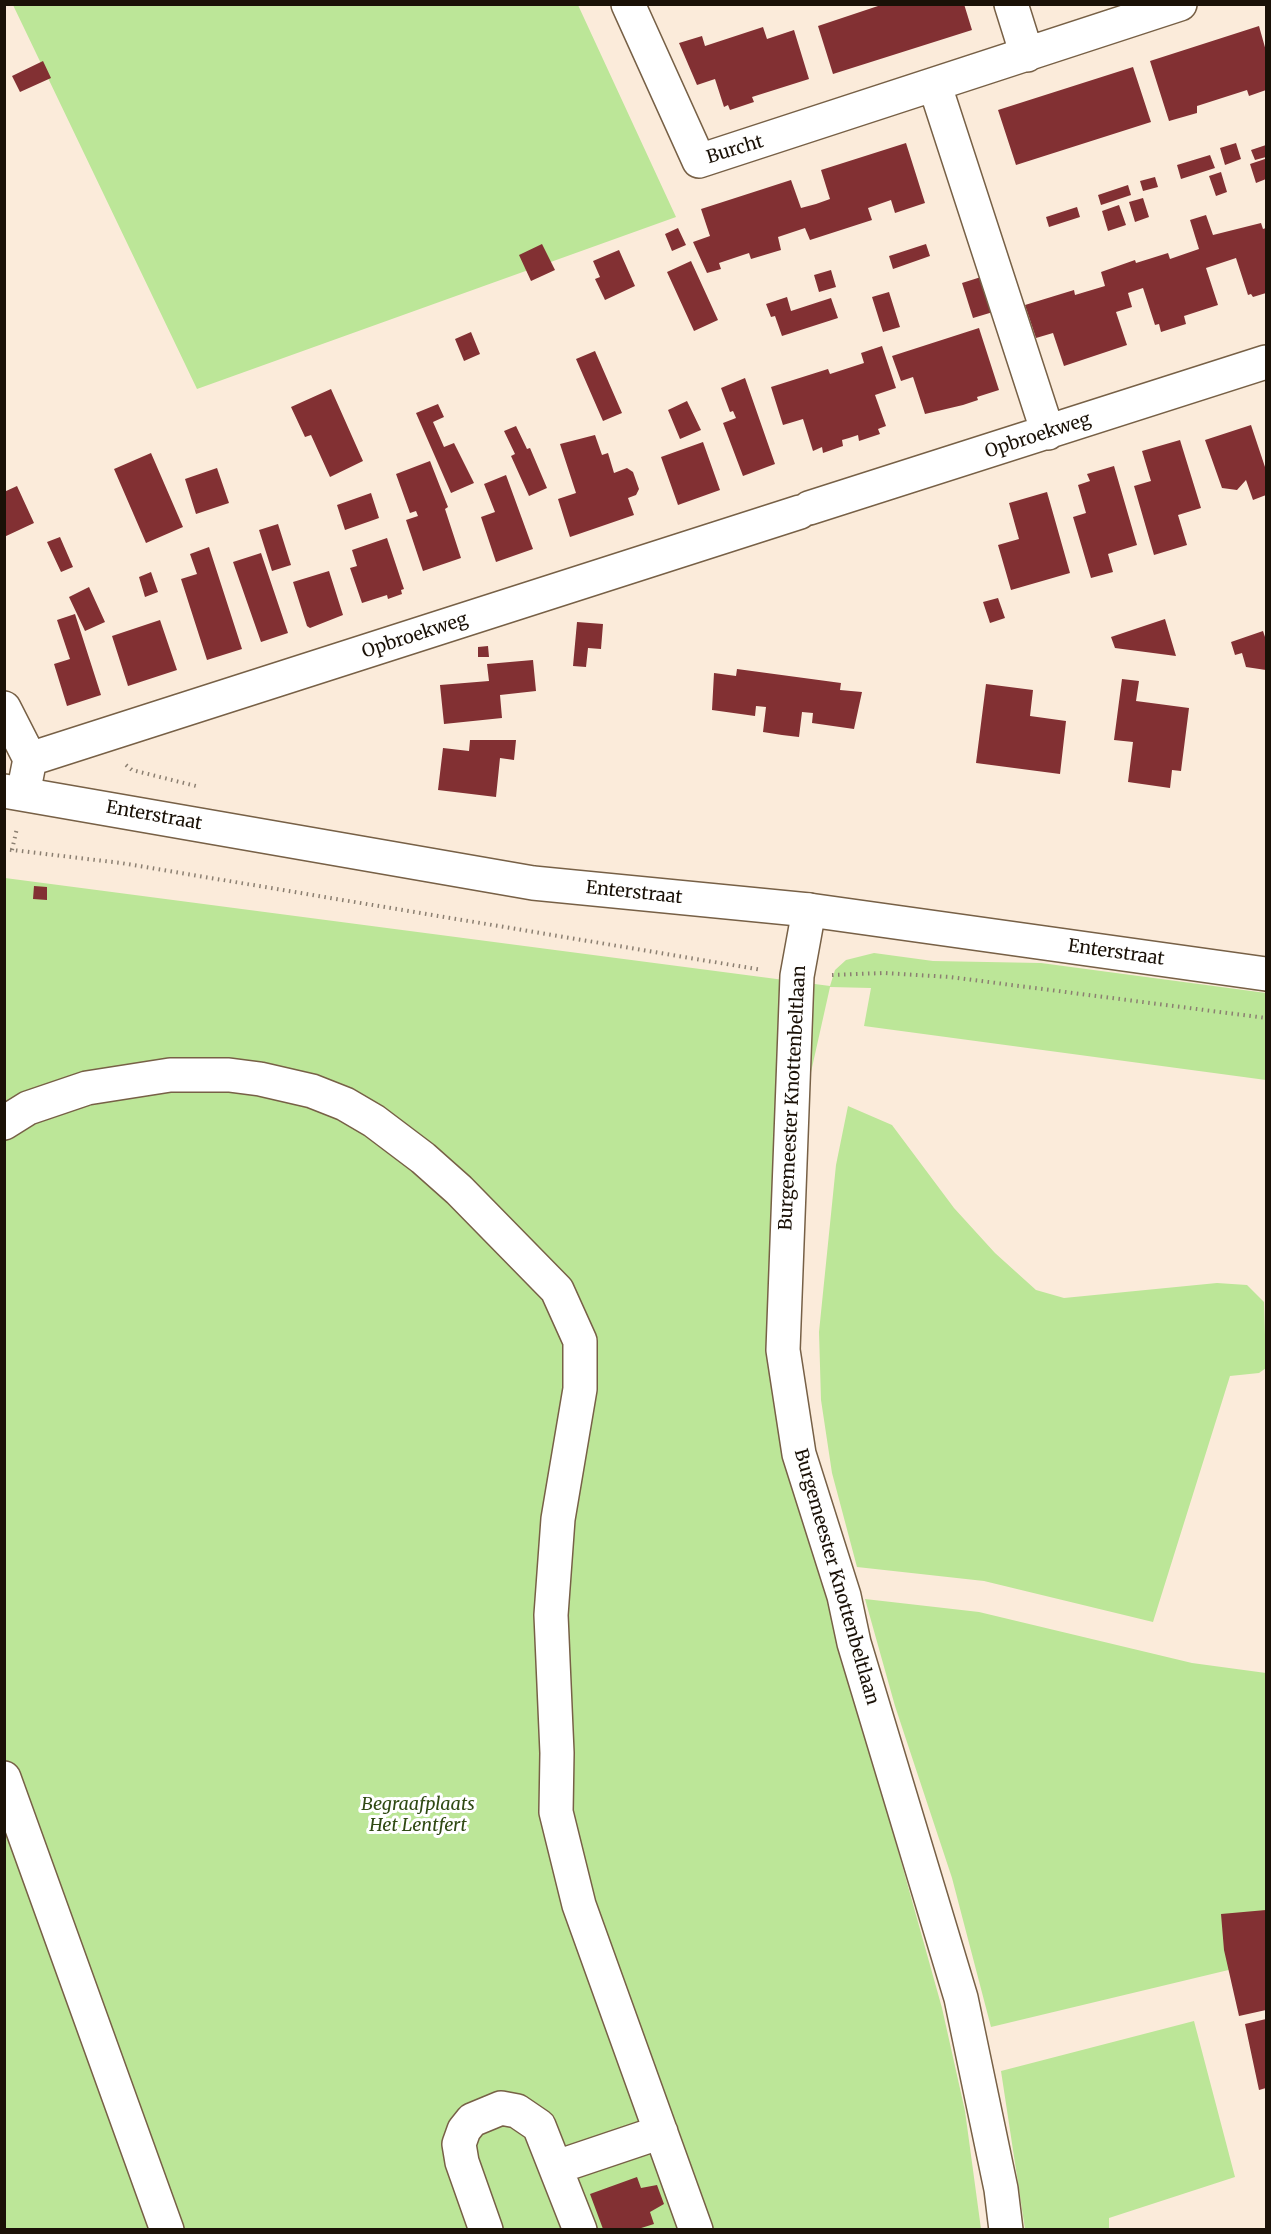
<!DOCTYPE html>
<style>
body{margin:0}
#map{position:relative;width:1271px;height:2234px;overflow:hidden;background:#fbebda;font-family:Merriweather,serif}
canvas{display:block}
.frame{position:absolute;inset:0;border:6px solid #1a1107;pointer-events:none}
</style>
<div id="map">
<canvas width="1271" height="2234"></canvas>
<div class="frame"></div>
</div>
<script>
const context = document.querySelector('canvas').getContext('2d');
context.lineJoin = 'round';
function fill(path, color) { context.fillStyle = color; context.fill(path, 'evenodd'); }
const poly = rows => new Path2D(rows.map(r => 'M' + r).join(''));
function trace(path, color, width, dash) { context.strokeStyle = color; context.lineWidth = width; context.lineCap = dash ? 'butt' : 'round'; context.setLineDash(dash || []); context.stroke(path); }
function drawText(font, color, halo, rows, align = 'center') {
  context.font = font + ' Merriweather,serif'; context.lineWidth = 6; context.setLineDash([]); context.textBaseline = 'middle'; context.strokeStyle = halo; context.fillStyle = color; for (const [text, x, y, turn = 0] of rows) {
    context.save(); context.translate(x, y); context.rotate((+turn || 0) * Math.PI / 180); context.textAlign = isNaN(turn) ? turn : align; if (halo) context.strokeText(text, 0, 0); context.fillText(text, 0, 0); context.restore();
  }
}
const green = poly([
 [13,5,578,5,676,217,197,389],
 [5,878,830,986,835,970,846,960,874,953,933,961,1041,963,1266,993,1266,1080,864,1026,871,988,830,987,809,1081,792,1181,804,1514,942,2008,965,2111,981,2229,5,2230],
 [848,1106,892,1125,954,1208,995,1253,1036,1290,1064,1298,1217,1283,1247,1285,1264,1302,1266,1368,1259,1373,1230,1376,1153,1622,984,1581,857,1567,832,1473,821,1400,819,1332,836,1165],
 [865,1599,979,1612,1192,1663,1266,1673,1266,1961,991,2027,952,1878,895,1706],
 [1194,2021,1235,2177,1109,2218,1109,2229,1025,2229,1001,2071]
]);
const building = poly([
 [884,4,964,4,972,30,833,74,818,26],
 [1259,26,1266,51,1266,90,1249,96,1247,90,1197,106,1197,113,1169,121,1150,61],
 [763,27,767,39,794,30,809,79,752,97,754,102,730,110,728,105,724,107,715,79,697,85,679,43,702,36,705,46],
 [43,61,51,78,20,92,12,76],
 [1133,67,1151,122,1016,165,998,110],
 [906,143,925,203,895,213,891,200,868,208,872,220,810,240,805,228,778,237,781,250,751,259,749,253,719,263,721,269,707,273,693,242,710,236,701,209,791,180,801,208,816,204,830,199,821,170],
 [1236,143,1241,159,1225,165,1220,148],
 [1266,145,1266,157,1255,160,1251,150],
 [1210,155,1215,168,1181,179,1177,165],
 [1265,159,1266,179,1256,183,1250,164],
 [1221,172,1227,192,1216,196,1209,176],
 [1155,177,1158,187,1143,191,1140,181],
 [1128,185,1131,195,1101,205,1098,195],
 [1143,198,1149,217,1135,222,1129,202],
 [1119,205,1126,225,1108,231,1102,211],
 [1077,207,1080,217,1049,227,1046,217],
 [1206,215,1213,235,1261,223,1263,229,1266,228,1266,293,1253,297,1251,294,1248,295,1236,258,1206,268,1218,305,1184,316,1186,324,1161,332,1159,324,1155,325,1143,288,1128,293,1132,307,1116,312,1127,345,1064,366,1053,333,1036,338,1025,305,1074,290,1075,295,1105,286,1101,272,1135,260,1136,263,1168,253,1170,259,1199,249,1190,220],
 [678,228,686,245,672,251,665,234],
 [542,244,555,270,531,281,519,255],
 [926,244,930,256,893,269,889,256],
 [619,250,635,286,605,300,595,279,600,277,593,261],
 [691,261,718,320,694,331,667,272],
 [831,270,836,287,819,292,814,275],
 [981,277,993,312,973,318,962,283],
 [889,292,900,327,883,332,872,297],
 [787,297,791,311,831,298,838,318,782,336,775,316,771,317,766,304],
 [979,328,999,390,977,397,978,400,963,405,925,414,913,377,901,381,892,356],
 [471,332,480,354,464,361,455,339],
 [882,346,896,388,875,395,886,426,878,429,880,434,859,441,858,435,849,438,842,440,843,446,823,453,822,447,813,451,803,419,783,425,771,387,828,369,830,374,864,363,861,353],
 [595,351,622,413,603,421,576,359],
 [745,378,775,464,743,476,723,423,736,418,733,411,730,412,721,388],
 [331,389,363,461,330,477,311,435,305,437,291,407],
 [687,401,701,430,680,439,668,410],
 [438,404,444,417,433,422,444,447,454,443,474,483,451,493,416,413],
 [1251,425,1266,470,1266,495,1253,500,1246,480,1237,490,1222,488,1205,440],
 [516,426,527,449,530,448,547,488,529,496,511,456,515,454,504,431],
 [595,435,602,455,608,453,614,473,627,468,633,472,639,489,636,495,628,498,634,515,570,537,558,499,576,493,560,444],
 [1180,440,1201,508,1178,515,1187,545,1154,555,1134,486,1151,481,1142,451],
 [703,442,720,490,678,505,661,457],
 [151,453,183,527,146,543,114,469],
 [430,461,448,507,445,509,461,558,423,571,406,520,418,516,416,511,410,513,396,474],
 [1114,466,1137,545,1108,554,1113,572,1091,578,1073,517,1086,513,1078,485,1090,481,1087,474],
 [217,468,229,503,196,514,185,479],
 [506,475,533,549,496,562,481,517,495,512,484,484],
 [17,486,34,523,4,537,4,492],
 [1047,492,1070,573,1011,590,998,545,1019,539,1009,503],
 [371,493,379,518,345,530,337,505],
 [278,524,291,565,272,571,259,530],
 [60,537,73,567,61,572,47,542],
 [387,538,404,589,401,590,402,594,388,599,387,595,362,603,350,568,357,566,352,550],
 [209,547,242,649,207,660,181,579,197,574,190,554],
 [261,553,288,633,261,642,233,562],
 [329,571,343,615,310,628,307,626,293,582],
 [151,572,158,592,145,597,139,577],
 [89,587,105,622,85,631,69,597],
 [998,598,1005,618,990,623,983,602],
 [75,614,101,695,67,706,54,664,70,659,57,620],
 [1165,619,1176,656,1115,648,1111,637],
 [160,620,177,670,128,686,112,636],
 [577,622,603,624,601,649,588,648,586,667,573,666],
 [1263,631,1266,640,1266,670,1246,667,1242,653,1235,655,1231,642],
 [488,646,489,657,478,657,478,647],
 [533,660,536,691,500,695,502,718,444,724,440,685,489,681,487,664],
 [737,669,841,683,840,690,862,692,854,729,812,723,813,713,802,712,799,737,782,735,763,732,766,707,756,706,755,716,712,710,714,673,736,676],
 [1122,679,1139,681,1136,701,1189,708,1181,771,1172,770,1170,788,1128,782,1133,742,1114,740],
 [986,684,1033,690,1030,716,1066,721,1060,774,976,763],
 [470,740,516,740,514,760,500,758,496,797,438,790,443,748,469,751],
 [34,886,47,887,47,900,33,899],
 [1266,1910,1266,2010,1239,2016,1224,1950,1221,1914],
 [1266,2019,1266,2088,1259,2090,1245,2024],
 [637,2177,641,2188,657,2185,664,2204,650,2212,654,2224,638,2229,603,2229,590,2194]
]);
const path = poly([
 [126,765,132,770,196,786],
 [4,849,121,863,762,970],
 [12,850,17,828],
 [832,975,884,973,950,977,1266,1018]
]);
const minor = poly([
 [628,4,699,161,1180,4],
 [1011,4,1027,55],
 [935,86,1048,433],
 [809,508,1266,362],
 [4,708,30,759,26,779],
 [30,759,800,512],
 [809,910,797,976,783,1350,799,1454,844,1596,854,1643,961,1998,1001,2189,1006,2230],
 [4,1123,28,1108,87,1088,170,1075,229,1075,260,1079,312,1091,345,1104,374,1121,423,1158,459,1190,557,1290,580,1341,580,1389,558,1519,551,1615,557,1753,556,1812,579,1905,696,2230],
 [4,1778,167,2230],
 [557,2167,661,2132],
 [486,2230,462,2162,459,2144,464,2130,472,2120,501,2108,517,2111,539,2126,580,2230]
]);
const major = poly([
 [4,791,533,883,809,910,1266,974]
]);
const streetNames = [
 ["Burcht",735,150,-17],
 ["Opbroekweg",1038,436,-18],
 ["Opbroekweg",415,636,-18],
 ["Enterstraat",154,816,10],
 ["Enterstraat",634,893,6],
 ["Enterstraat",1116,953,8],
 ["Burgemeester Knottenbeltlaan",793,1098,-87],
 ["Burgemeester Knottenbeltlaan",836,1577,74]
];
const parkNames = [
 ["Begraafplaats",418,1805],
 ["Het Lentfert",418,1826]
];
fill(green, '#bce698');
fill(building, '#823033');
trace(minor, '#776046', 36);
trace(major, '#776046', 36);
trace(path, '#8b7f71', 4, [1.5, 4.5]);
trace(minor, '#fff', 33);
trace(major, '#fff', 33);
drawText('18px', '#1a1107', '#fff', streetNames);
drawText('italic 18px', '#304a14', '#fff', parkNames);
</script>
